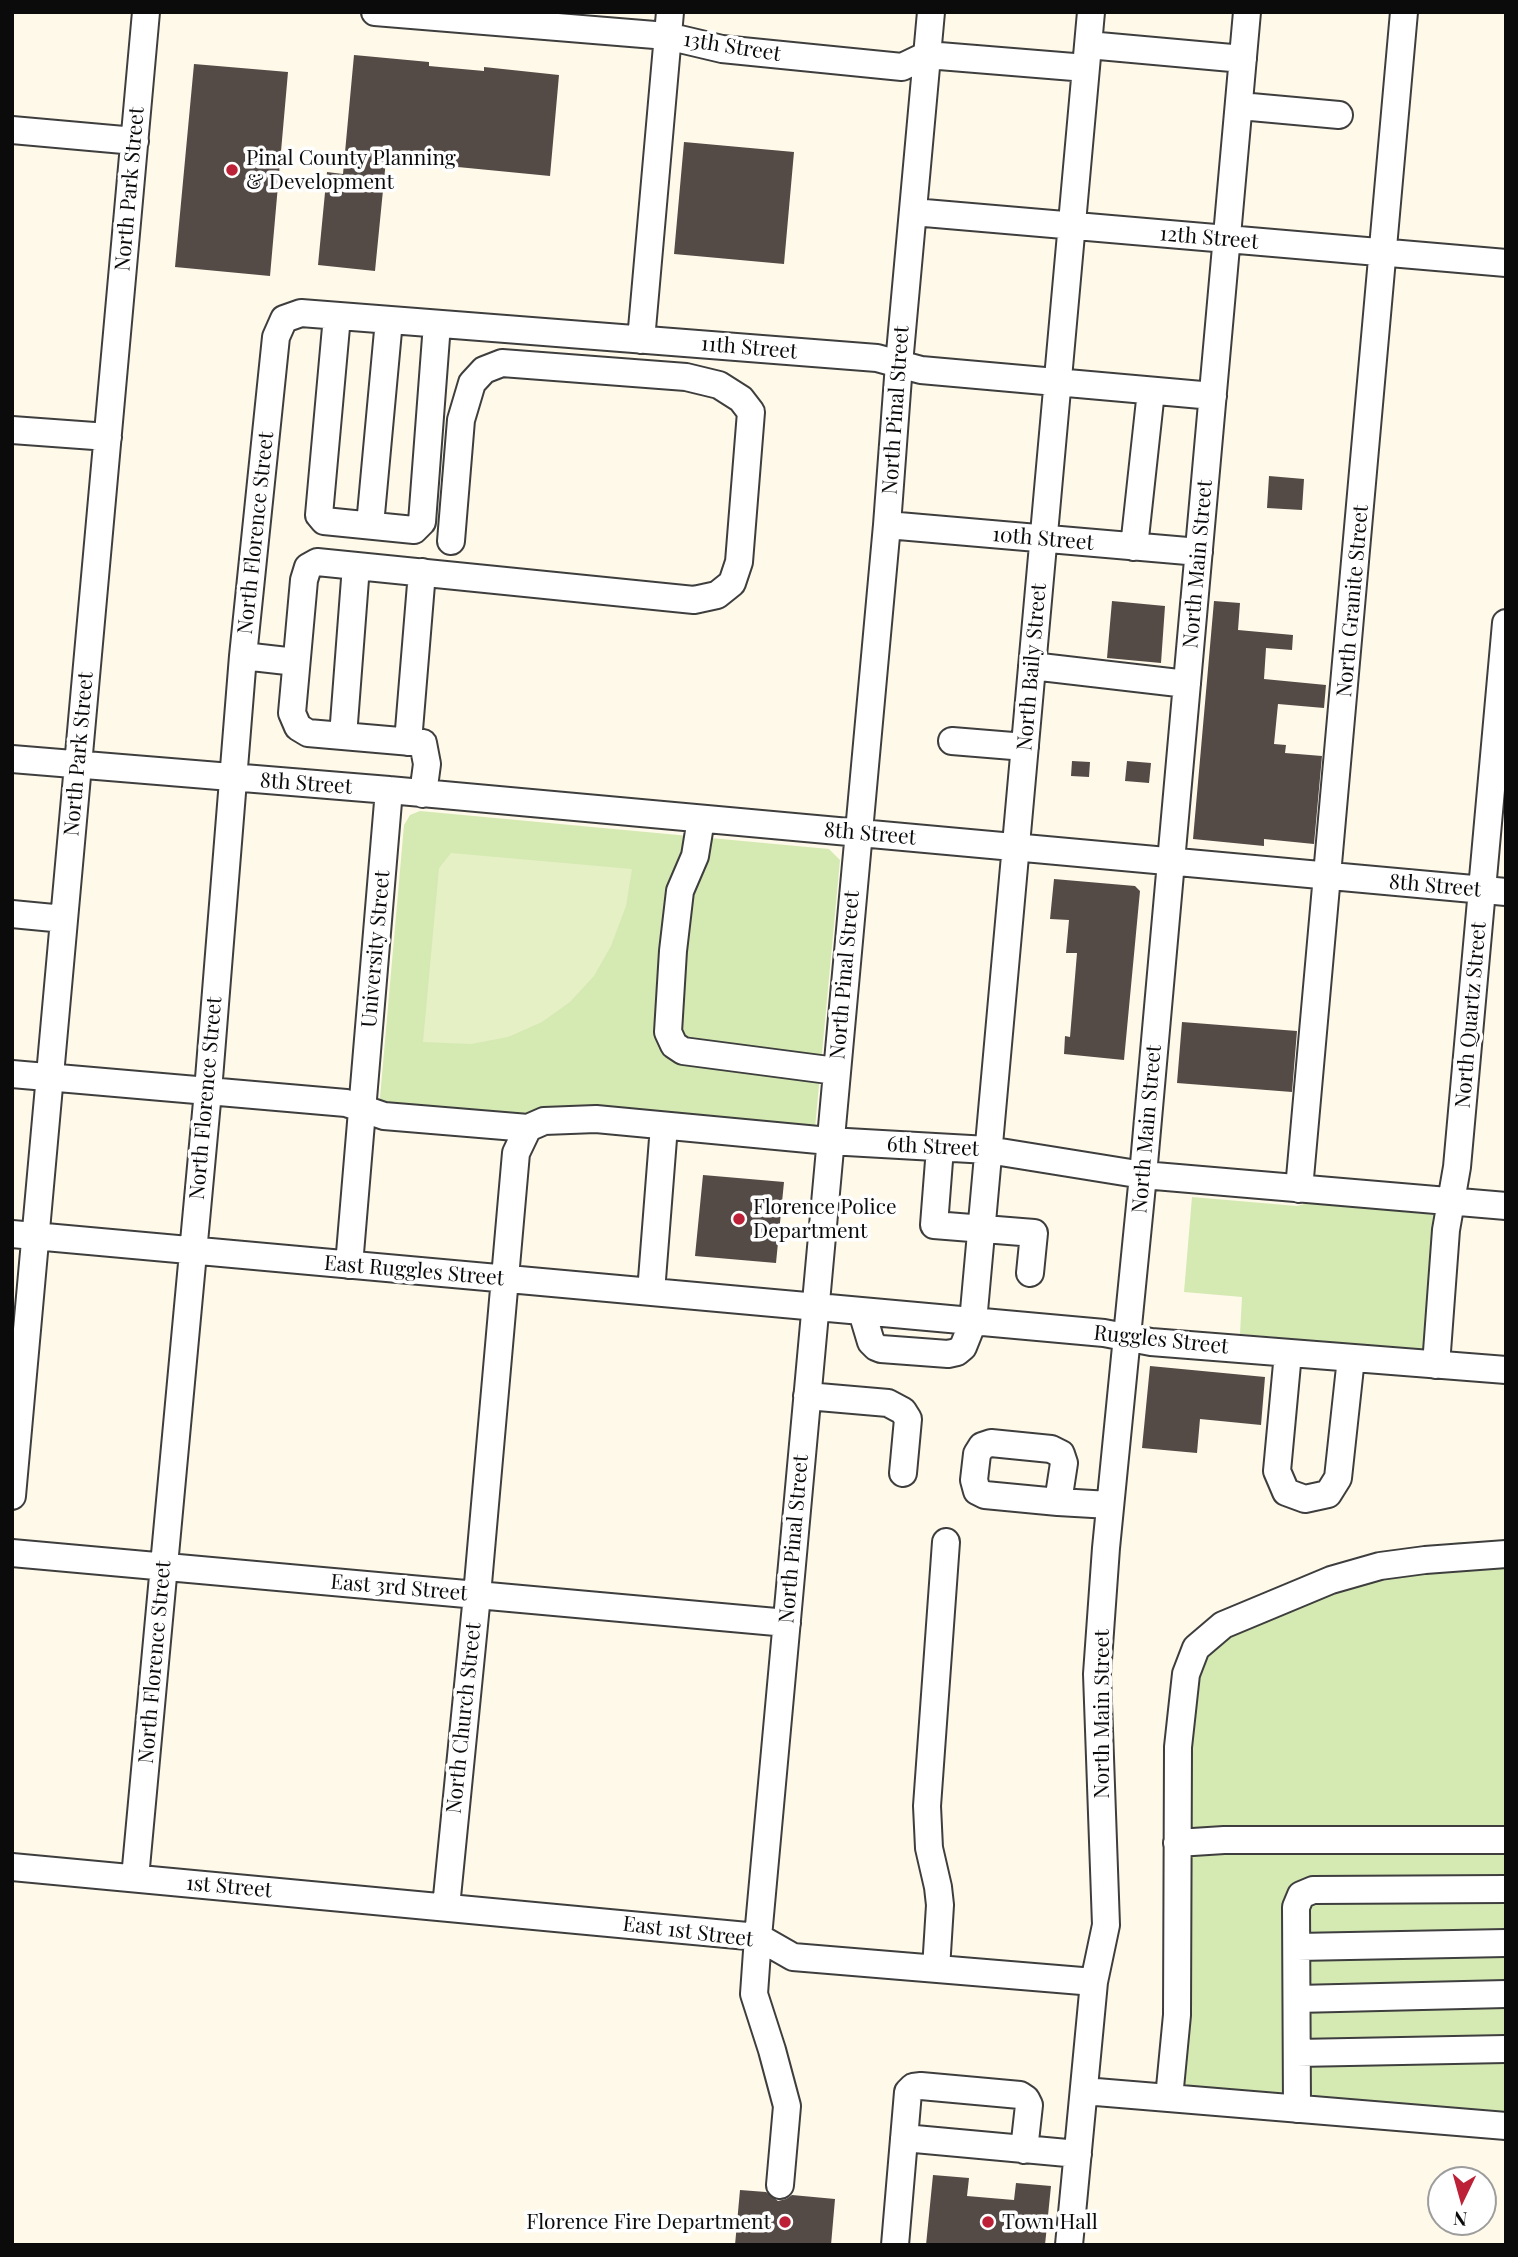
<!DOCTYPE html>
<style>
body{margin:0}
#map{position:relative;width:1518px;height:2257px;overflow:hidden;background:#fff9e9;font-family:"Playfair Display",serif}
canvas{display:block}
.frame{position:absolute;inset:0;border:14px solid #0b0b0b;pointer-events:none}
.north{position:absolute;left:1427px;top:2166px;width:70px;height:70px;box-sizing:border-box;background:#fff;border:2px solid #9d9d9d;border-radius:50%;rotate:185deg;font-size:19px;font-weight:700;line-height:28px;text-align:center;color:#0b0b0b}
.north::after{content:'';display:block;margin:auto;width:24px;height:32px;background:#bd2138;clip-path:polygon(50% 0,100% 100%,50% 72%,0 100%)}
</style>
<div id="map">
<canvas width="1518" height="2257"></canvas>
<div class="frame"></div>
<div class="north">N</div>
</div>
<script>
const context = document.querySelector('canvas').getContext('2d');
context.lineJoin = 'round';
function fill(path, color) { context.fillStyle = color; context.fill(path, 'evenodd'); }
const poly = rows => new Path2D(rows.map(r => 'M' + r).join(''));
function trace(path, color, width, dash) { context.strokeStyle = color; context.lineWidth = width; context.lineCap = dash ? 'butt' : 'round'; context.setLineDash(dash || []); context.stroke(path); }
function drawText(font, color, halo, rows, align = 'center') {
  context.font = font + ' "Playfair Display",serif'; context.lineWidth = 7; context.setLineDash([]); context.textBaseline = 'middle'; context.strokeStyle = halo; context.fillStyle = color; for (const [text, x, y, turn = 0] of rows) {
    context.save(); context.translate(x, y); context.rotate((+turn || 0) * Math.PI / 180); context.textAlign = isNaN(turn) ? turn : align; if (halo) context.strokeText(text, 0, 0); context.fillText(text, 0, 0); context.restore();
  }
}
const green = poly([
 [420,811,829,849,840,860,815,1128,379,1109,404,825,410,815],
 [1192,1197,1297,1206,1308,1203,1437,1215,1426,1350,1240,1334,1242,1297,1184,1292],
 [1459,1542,1506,1542,1506,2117,1166,2086,1173,1670,1188,1642,1245,1601,1355,1560]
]);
const pitch = poly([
 [451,853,632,869,626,906,611,946,594,976,570,1002,542,1022,508,1037,471,1044,423,1042,439,868]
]);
const building = poly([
 [354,55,429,62,429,66,484,71,484,67,559,75,550,176,386,160,375,271,318,265,327,172,343,174],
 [194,64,288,72,270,276,175,267],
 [684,142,794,152,784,264,674,254],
 [1269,476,1304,479,1302,510,1267,508],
 [1112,601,1165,606,1161,663,1107,658],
 [1214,601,1240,603,1238,630,1293,635,1292,650,1266,648,1264,679,1326,685,1324,708,1278,704,1274,744,1286,745,1285,753,1322,756,1314,844,1264,839,1264,846,1193,839],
 [1072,761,1090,762,1089,777,1071,776],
 [1127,761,1151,763,1149,783,1125,781],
 [1054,879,1135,886,1140,891,1124,1060,1064,1054,1065,1036,1070,1037,1077,953,1066,953,1069,920,1050,919],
 [1182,1022,1297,1031,1292,1092,1177,1083],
 [703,1175,784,1182,776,1263,695,1256],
 [1150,1366,1265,1377,1261,1425,1200,1419,1197,1453,1142,1448],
 [933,2175,969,2178,967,2196,1014,2200,1016,2183,1051,2186,1045,2245,926,2245],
 [740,2190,766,2192,778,2201,786,2199,792,2195,835,2199,831,2245,735,2245]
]);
const minor = poly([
 [375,12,667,36,722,49,902,67,927,55,1086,68],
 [1088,45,1243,59],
 [1240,106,1339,115],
 [12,130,135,141],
 [913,212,1506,263],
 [337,316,319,515,324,521,414,530,422,522,437,324],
 [641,340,670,12],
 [12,430,108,437],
 [370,525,389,320],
 [887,525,1199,552],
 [1134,547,1151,391],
 [243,656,296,662],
 [1032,666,1187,684],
 [343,736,356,566],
 [952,741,1025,747],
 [408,742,422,572],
 [12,759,389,790,1506,892],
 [423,794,427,764,423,743,308,733,298,727,292,713,304,580,308,567,317,562,694,600,717,595,732,583,739,562,751,412,741,399,719,385,686,377,502,363,484,370,472,383,461,420,451,541],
 [701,819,695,856,680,891,673,951,668,1032,674,1045,683,1051,836,1071],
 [12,914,64,919],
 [12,1074,346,1103,384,1116,528,1128,544,1121,596,1119,829,1141,988,1150,1143,1175,1506,1206],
 [940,1148,934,1225,1034,1233,1030,1273],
 [1299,1189,1404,12],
 [12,1234,1104,1333,1151,1342,1506,1370],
 [349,1265,389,790],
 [651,1292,664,1126],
 [862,1312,871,1342,876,1347,881,1349,948,1354,957,1352,963,1347,973,1322,1091,12],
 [1288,1353,1277,1471,1286,1492,1305,1499,1328,1494,1338,1478,1351,1358],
 [1436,1365,1446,1230,1457,1167,1506,623],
 [807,1396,888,1403,903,1411,908,1419,903,1473],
 [12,1496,146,12],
 [1058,1502,1064,1463,1061,1454,1051,1449,991,1443,982,1446,977,1454,974,1480,977,1491,985,1495,1058,1502,1110,1505],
 [12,1553,787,1623],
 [1177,1843,1224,1840,1506,1840],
 [12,1867,758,1937,793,1957,1094,1982],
 [135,1878,208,1091,243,656,276,337,284,319,301,313,877,358,921,370,1213,396],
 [446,1907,477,1595,516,1153,528,1128],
 [1297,1947,1506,1943],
 [936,1969,940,1905,938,1887,929,1848,927,1806,946,1542],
 [1297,1999,1506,1994],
 [1297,2053,1506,2049],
 [1084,2091,1506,2126],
 [1169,2098,1177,2015,1178,1747,1186,1674,1196,1648,1223,1625,1331,1580,1380,1566,1425,1560,1506,1554],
 [1297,2109,1296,1907,1301,1895,1313,1890,1506,1889],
 [904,2138,1078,2154],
 [780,2185,787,2106,772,2050,754,1994,758,1937,887,525,899,364,931,12],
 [895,2245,908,2092,913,2087,921,2086,1020,2095,1026,2099,1029,2105,1024,2150],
 [1069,2245,1094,1982,1106,1925,1097,1674,1106,1548,1143,1175,1247,12]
]);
const markers = [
 [232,170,7,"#bd2138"],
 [739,1219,7,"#bd2138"],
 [785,2222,7,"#bd2138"],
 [988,2222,7,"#bd2138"]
];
const streetNames = [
 ["13th Street",732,47,9],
 ["North Park Street",130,189,-85],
 ["12th Street",1209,238,5],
 ["11th Street",749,348,5],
 ["North Pinal Street",896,410,-86],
 ["North Florence Street",256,533,-84],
 ["10th Street",1043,539,5],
 ["North Main Street",1198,564,-85],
 ["North Granite Street",1353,601,-85],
 ["North Baily Street",1032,667,-85],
 ["North Park Street",79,754,-85],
 ["8th Street",306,784,4],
 ["8th Street",870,834,5],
 ["8th Street",1435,886,5],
 ["University Street",376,949,-85],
 ["North Pinal Street",845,975,-85],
 ["North Quartz Street",1471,1015,-85],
 ["North Florence Street",206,1098,-85],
 ["North Main Street",1147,1129,-85],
 ["6th Street",933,1147,3],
 ["East Ruggles Street",414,1271,5],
 ["Ruggles Street",1161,1340,6],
 ["North Pinal Street",794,1539,-85],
 ["East 3rd Street",399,1588,5],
 ["North Florence Street",155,1662,-85],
 ["North Main Street",1102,1714,-90],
 ["North Church Street",464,1718,-84],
 ["1st Street",229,1887,5],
 ["East 1st Street",688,1932,7]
];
const poiNames = [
 ["Pinal County Planning",246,158],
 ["& Development",246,182],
 ["Florence Police",753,1207],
 ["Department",753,1231],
 ["Florence Fire Department",771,2222,"right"],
 ["Town Hall",1002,2222]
];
fill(green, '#d5e9b3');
fill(pitch, '#e6f0c5');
fill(building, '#544b47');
trace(minor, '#3e3e3e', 30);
trace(minor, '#fff', 26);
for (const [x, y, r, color] of markers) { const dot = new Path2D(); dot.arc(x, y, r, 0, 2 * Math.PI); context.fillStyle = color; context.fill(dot); trace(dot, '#fff', 2.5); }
drawText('21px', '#0b0b0b', '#fff', streetNames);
drawText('21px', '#0b0b0b', '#fff', poiNames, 'left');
</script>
